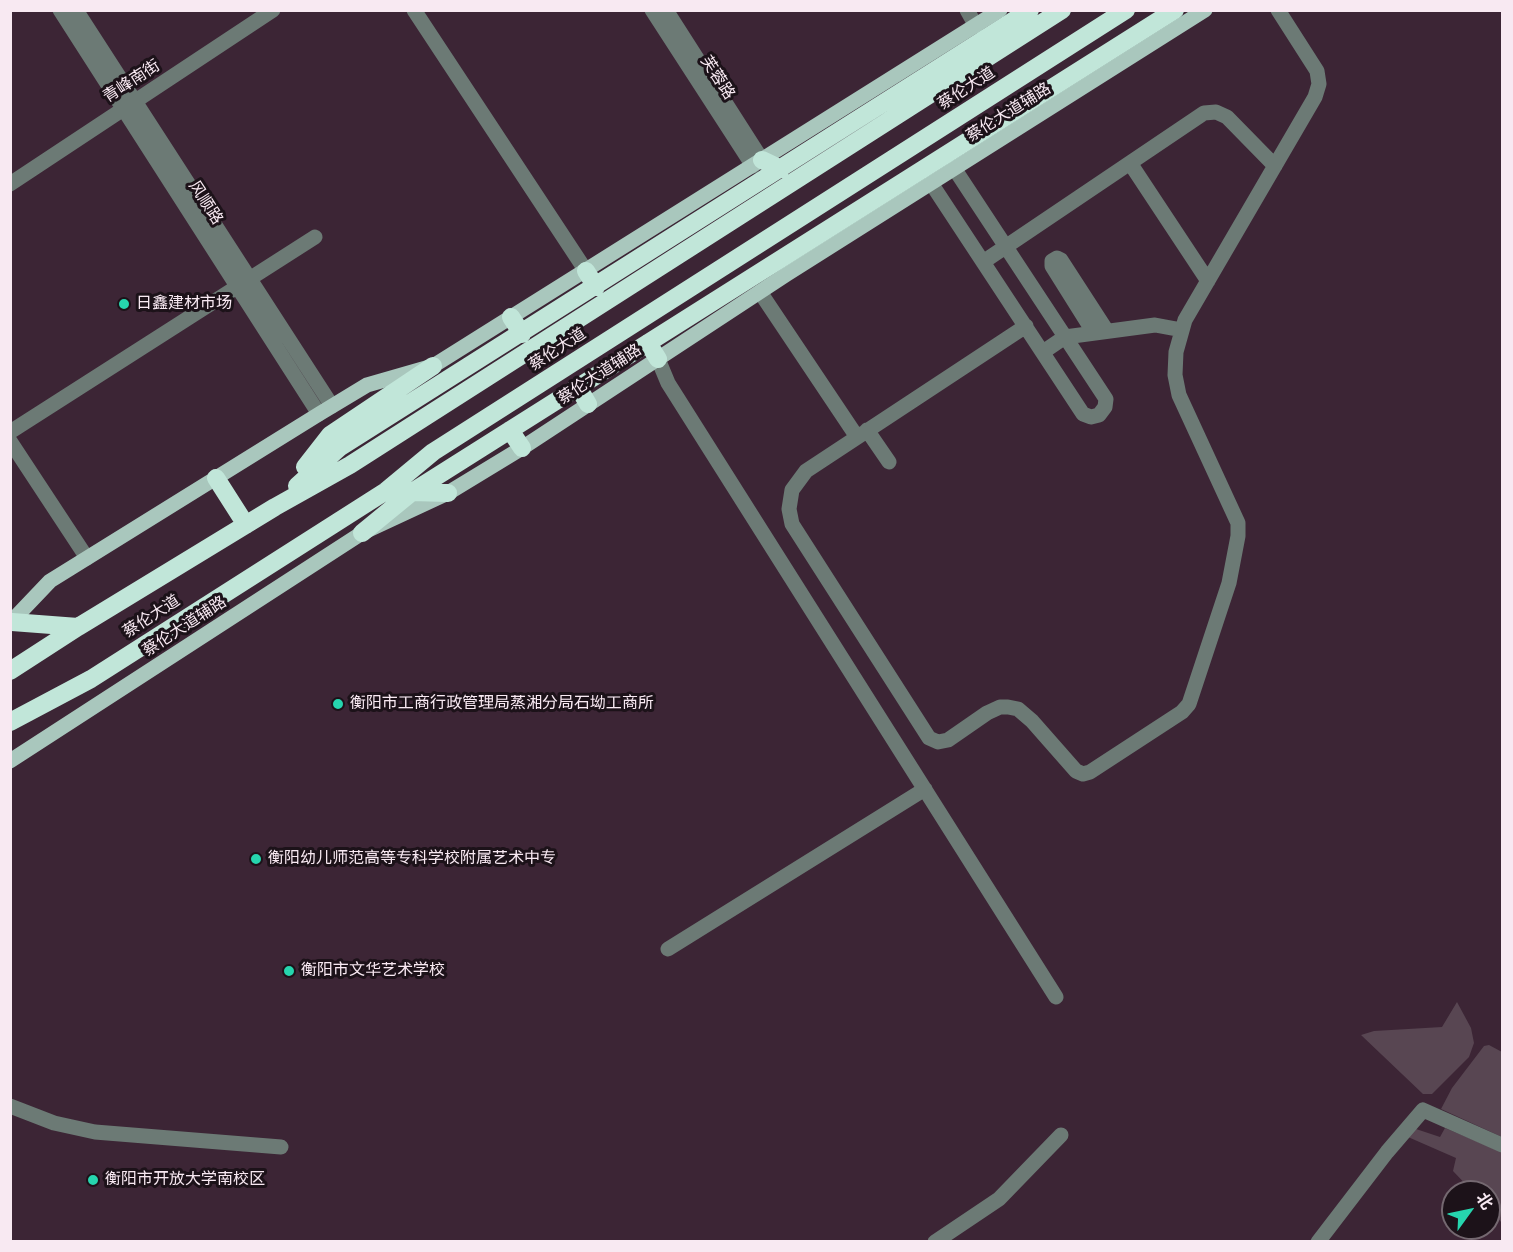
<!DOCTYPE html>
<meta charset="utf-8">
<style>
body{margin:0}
#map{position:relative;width:1513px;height:1252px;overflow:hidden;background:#3c2535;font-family:Poppins,"Noto Sans SC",sans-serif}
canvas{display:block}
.frame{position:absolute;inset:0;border:12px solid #f8e9f2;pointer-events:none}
.north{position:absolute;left:1441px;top:1180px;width:60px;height:60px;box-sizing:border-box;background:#1c1219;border:2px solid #746870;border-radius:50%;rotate:57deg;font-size:16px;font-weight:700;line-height:24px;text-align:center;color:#f8e9f2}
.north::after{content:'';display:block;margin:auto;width:21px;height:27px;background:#26d5ae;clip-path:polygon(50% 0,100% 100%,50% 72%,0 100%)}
</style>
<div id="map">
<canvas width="1513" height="1252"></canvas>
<div class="frame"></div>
<div class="north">北</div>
</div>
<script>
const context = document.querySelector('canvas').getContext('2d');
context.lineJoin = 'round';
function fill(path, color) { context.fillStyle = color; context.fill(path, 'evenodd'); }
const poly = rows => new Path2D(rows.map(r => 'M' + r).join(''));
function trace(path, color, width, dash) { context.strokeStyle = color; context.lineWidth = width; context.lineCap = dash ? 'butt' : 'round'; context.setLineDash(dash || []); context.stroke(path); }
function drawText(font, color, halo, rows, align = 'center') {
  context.font = font + ' Poppins,"Noto Sans SC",sans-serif'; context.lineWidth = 6; context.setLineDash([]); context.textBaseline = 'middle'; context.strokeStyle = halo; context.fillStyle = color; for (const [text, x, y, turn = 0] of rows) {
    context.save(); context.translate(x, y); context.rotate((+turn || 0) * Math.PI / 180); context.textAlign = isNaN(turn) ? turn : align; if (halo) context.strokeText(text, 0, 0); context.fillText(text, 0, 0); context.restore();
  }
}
const green = poly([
 [1457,1002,1471,1028,1474,1043,1469,1057,1432,1094,1423,1094,1361,1035,1374,1031,1442,1027],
 [1489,1045,1502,1052,1502,1137,1441,1109,1452,1088,1484,1046],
 [1445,1128,1502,1152,1502,1223,1489,1209,1489,1192,1473,1192,1453,1171,1456,1158,1408,1137,1416,1129,1440,1137]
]);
const minor = poly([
 [60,10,319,414],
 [76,10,332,406],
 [414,10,586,271],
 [652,10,753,166],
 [666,10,762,160],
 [967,10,976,26],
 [1130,163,1208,281],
 [931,183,1083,414,1091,417,1099,415,1105,407,1106,399,954,168],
 [10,184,273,10],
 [983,262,1204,113,1216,112,1227,117,1275,166],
 [760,292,857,437],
 [1026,326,806,471,792,490,789,509,792,524,929,738,938,742,948,740,987,713,1000,707,1008,707,1018,709,1032,721,1076,771,1083,774,1090,772,1182,712,1189,704,1229,583,1238,536,1238,523,1179,395,1175,375,1176,352,1185,320,1315,97,1319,84,1317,71,1278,10],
 [1094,333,1052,266,1052,261,1057,258,1061,260,1107,331],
 [1043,352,1065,337,1155,325,1182,330],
 [658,359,668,383,1056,997],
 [867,430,889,462],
 [10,432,315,237],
 [10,441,87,558],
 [668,949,925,789],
 [10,1106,54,1123,95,1132,281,1147],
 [935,1242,999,1199,1061,1135],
 [1318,1242,1387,1152,1423,1110,1502,1145]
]);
const major = poly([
 [10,623,50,581,319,414,367,385,433,366,1000,10],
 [10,761,362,533,448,493,522,448,787,274,1205,10]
]);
const highway = poly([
 [762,160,781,169],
 [586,271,596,287],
 [511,317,522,334],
 [648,343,658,359],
 [578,387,588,404],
 [510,430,522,448],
 [305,467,330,435,433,366],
 [216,478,246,525],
 [297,486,339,448,1030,10],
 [386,491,412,492,1175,10],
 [362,533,412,492,448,493],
 [12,622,78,627],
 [10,671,78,627,275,507,350,465,1062,10],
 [10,722,91,679,386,491,433,452,1126,10]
]);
const markers = [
 [124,304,6,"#26d5ae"],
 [338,704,6,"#26d5ae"],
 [256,859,6,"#26d5ae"],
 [289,971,6,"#26d5ae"],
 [93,1180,6,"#26d5ae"]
];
const streetNames = [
 ["芙蓉路",717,78,57],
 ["青峰南街",132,82,-33],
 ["蔡伦大道",967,89,-33],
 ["蔡伦大道辅路",1009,113,-32],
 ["风顺路",205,203,57],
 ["蔡伦大道",558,350,-33],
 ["蔡伦大道辅路",600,375,-33],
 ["蔡伦大道",152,617,-33],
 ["蔡伦大道辅路",185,627,-33]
];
const poiNames = [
 ["日鑫建材市场",136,304],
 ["衡阳市工商行政管理局蒸湘分局石坳工商所",350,704],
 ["衡阳幼儿师范高等专科学校附属艺术中专",268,859],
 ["衡阳市文华艺术学校",301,971],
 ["衡阳市开放大学南校区",105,1180]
];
fill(green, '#584652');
trace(minor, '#6c7a75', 15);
trace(major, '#a9c7bd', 15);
trace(highway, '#c1e6d9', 18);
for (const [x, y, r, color] of markers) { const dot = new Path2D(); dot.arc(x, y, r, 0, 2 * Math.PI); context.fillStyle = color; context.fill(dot); trace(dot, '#1c1219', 2); }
drawText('16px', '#f8e9f2', '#1c1219', streetNames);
drawText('16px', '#f8e9f2', '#1c1219', poiNames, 'left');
</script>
